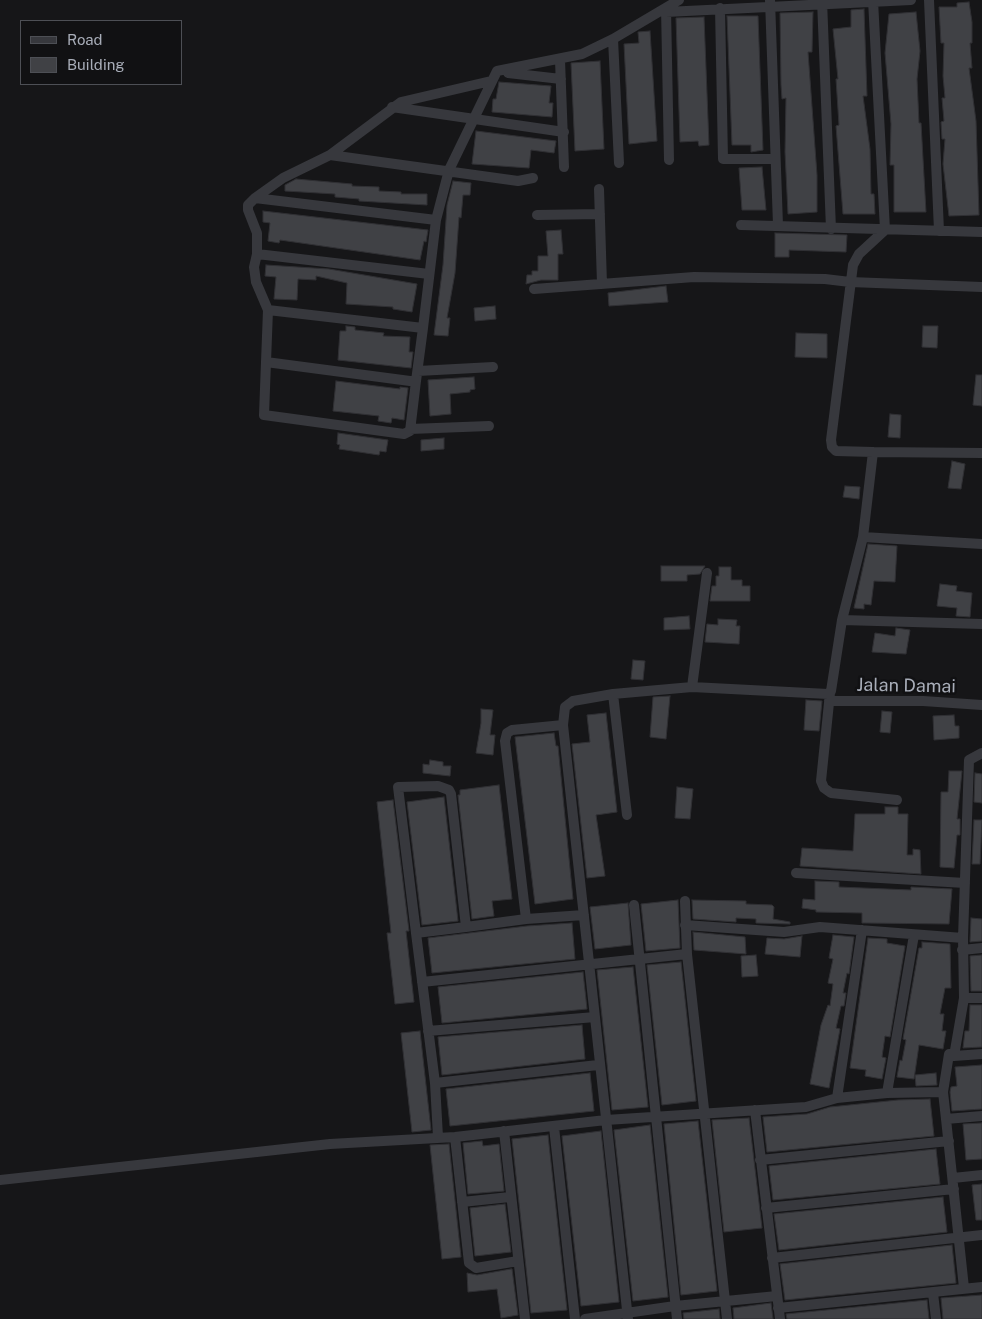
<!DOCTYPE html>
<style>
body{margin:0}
#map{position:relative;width:982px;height:1319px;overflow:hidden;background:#161618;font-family:"Public Sans",sans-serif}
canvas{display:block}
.legend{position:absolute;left:20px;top:20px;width:162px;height:65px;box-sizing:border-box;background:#111113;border:1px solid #4d4f55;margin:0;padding:6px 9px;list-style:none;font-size:15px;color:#a8adb8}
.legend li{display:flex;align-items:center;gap:10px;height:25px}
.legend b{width:25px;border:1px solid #4d4f55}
</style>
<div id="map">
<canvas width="982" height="1319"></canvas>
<ul class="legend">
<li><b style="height:6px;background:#37383d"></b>Road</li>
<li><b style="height:14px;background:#404145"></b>Building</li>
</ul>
</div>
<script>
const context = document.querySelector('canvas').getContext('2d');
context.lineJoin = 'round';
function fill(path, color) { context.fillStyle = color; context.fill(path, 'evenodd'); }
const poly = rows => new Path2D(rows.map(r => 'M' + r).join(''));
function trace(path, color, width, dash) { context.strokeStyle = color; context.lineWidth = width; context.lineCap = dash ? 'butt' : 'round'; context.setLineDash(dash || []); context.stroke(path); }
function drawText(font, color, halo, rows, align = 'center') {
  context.font = font + ' "Public Sans",sans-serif'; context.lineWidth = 5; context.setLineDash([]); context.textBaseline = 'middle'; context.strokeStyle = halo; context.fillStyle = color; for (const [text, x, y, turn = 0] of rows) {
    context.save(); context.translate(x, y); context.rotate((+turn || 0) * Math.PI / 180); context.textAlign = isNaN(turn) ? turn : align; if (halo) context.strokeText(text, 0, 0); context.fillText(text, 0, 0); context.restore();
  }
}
const building = poly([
 [969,2,972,22,972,43,970,43,972,68,969,68,976,121,979,215,949,216,943,164,945,139,942,139,941,122,944,121,942,98,945,98,943,76,944,43,941,43,939,7,957,7,957,3,969,2],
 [864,9,867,96,863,96,870,149,871,194,874,194,875,214,843,214,836,126,839,125,836,79,838,79,833,29,851,27,851,10,864,9],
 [813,12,812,52,808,52,817,175,817,212,788,214,785,152,786,98,782,99,781,85,780,13,813,12],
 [916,12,920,51,917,79,919,123,921,123,926,212,894,212,894,165,890,165,891,124,885,53,889,14,916,12],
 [727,16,758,16,763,150,751,152,751,145,732,145,727,16],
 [704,17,709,145,699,146,698,141,680,142,676,18,704,17],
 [650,31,657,141,629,144,624,44,639,43,638,32,650,31],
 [600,61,604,149,575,151,571,63,600,61],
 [499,82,551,86,549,103,553,103,552,117,492,112,493,99,496,99,499,82],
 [476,131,556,141,554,153,531,150,529,168,472,164,476,131],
 [762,167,766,210,742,210,739,168,762,167],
 [296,179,352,184,352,186,379,187,379,191,401,192,401,194,427,194,427,205,359,201,359,199,335,197,335,194,285,191,285,185,296,179],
 [453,181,471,183,470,195,463,195,461,218,459,217,455,273,447,318,450,318,448,336,434,335,443,265,447,205,453,181],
 [263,211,428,230,426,242,424,241,420,260,280,240,279,243,268,241,270,223,263,222,263,211],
 [561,230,563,254,558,254,558,280,541,280,526,284,527,275,532,275,532,271,538,271,538,256,548,256,546,231,561,230],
 [775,233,847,235,846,252,789,250,789,257,775,257,775,233],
 [266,265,329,269,417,284,412,312,393,309,393,307,346,304,347,283,316,276,316,280,298,279,297,300,274,299,276,277,265,276,266,265],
 [666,286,668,302,609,306,608,293,666,286],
 [495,306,496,319,475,321,474,308,495,306],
 [346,326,355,327,355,330,384,333,383,336,410,337,409,352,413,352,411,368,338,360,340,331,346,331,346,326],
 [923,326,938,326,937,348,922,347,923,326],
 [796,333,827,334,827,358,795,357,796,333],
 [976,375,982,375,982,406,973,405,976,375],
 [474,377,475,389,470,390,470,392,450,394,451,414,430,416,428,380,474,377],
 [336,381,400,389,400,387,408,388,404,420,392,418,391,423,378,421,379,416,333,411,336,381],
 [890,414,901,415,900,438,888,437,890,414],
 [338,433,388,440,386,452,380,451,379,455,339,449,340,445,337,444,338,433],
 [444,438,444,449,421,451,421,440,444,438],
 [952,461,965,464,961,489,948,488,952,461],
 [845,486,860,487,859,499,843,497,845,486],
 [868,544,897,546,895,582,874,581,871,605,864,604,864,609,854,608,868,544],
 [661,566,705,566,700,574,687,575,687,581,661,581,661,566],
 [719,567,731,567,731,580,742,580,742,586,750,586,750,601,710,601,712,586,716,586,716,576,719,576,719,567],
 [940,584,957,586,956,591,972,593,970,617,956,616,957,608,937,606,940,584],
 [689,616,690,629,664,630,664,618,689,616],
 [718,619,737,620,736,626,740,626,739,644,705,642,707,624,718,625,718,619],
 [896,628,910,630,906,654,872,652,875,633,895,636,896,628],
 [633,660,645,661,643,680,631,679,633,660],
 [670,696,666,739,650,737,653,697,670,696],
 [806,700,822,701,819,731,804,730,806,700],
 [481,709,493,710,490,735,495,735,493,755,476,753,481,723,481,709],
 [882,711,892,712,890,733,880,732,882,711],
 [606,713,617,812,596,815,605,876,587,878,572,744,590,742,587,715,606,713],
 [954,715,955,726,959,726,959,738,934,740,933,716,954,715],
 [554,733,556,746,558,746,573,899,535,904,515,737,554,733],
 [430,760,443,762,443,766,451,766,450,776,423,773,423,764,429,765,430,760],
 [949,771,962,771,957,819,960,819,960,835,957,835,954,868,940,867,941,792,948,792,949,771],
 [975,773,982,774,982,803,974,802,975,773],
 [499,785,512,899,492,901,494,916,472,919,458,795,460,795,460,790,499,785],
 [677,787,693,789,690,819,675,818,677,787],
 [444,797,458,921,422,925,407,802,444,797],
 [393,800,409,931,406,931,414,1002,395,1004,387,933,391,933,377,802,393,800],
 [885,807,898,807,898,814,908,814,907,855,913,855,913,849,920,850,921,874,800,866,802,848,853,851,855,814,885,814,885,807],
 [974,820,982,820,980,864,972,864,974,820],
 [815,881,839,882,839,887,911,890,911,887,952,889,949,924,864,923,862,923,862,913,816,912,816,910,802,908,803,899,815,900,815,881],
 [678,900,680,948,646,951,641,904,678,900],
 [692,900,746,901,746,904,772,905,774,907,773,919,790,922,790,924,756,923,756,919,736,918,736,922,693,919,692,900],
 [628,903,631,945,595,949,590,907,628,903],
 [971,918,982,919,982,941,970,942,971,918],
 [572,923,575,959,432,973,428,938,527,926,572,923],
 [693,932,745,937,746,954,694,950,693,932],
 [833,935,854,937,849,974,847,973,843,993,846,993,844,1006,841,1006,836,1028,840,1029,829,1088,810,1084,821,1025,828,1005,830,1006,833,984,828,983,833,959,829,958,833,935],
 [802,936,800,957,765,954,767,938,784,939,802,936],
 [868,938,887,939,887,943,905,946,890,1037,885,1036,882,1057,886,1058,882,1079,865,1076,866,1070,850,1068,868,938],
 [922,942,950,944,951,988,945,988,940,1014,944,1014,942,1031,946,1031,943,1049,919,1045,914,1079,897,1077,900,1060,902,1061,906,1040,903,1039,919,948,922,948,922,942],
 [756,955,758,976,742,977,741,956,756,955],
 [982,955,982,991,971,991,970,956,982,955],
 [681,962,696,1101,662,1105,647,965,681,962],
 [633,967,648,1107,612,1110,597,970,633,967],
 [583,972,587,1009,442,1023,438,987,583,972],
 [970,1005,982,1005,982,1047,963,1048,965,1031,969,1031,970,1005],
 [582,1025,585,1059,442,1075,438,1037,582,1025],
 [420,1031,431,1130,412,1132,401,1033,420,1031],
 [982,1065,982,1109,952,1111,950,1092,951,1087,957,1086,955,1067,982,1065],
 [590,1073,594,1111,450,1126,446,1089,590,1073],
 [936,1073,937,1085,916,1086,915,1075,936,1073],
 [930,1099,934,1136,767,1152,763,1117,807,1114,830,1107,898,1100,930,1099],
 [749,1118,762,1228,724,1232,712,1120,749,1118],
 [698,1121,717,1291,681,1295,664,1124,698,1121],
 [982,1123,982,1159,966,1160,963,1124,982,1123],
 [650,1125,668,1297,633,1301,614,1130,650,1125],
 [601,1131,619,1302,581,1306,562,1136,601,1131],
 [548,1135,567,1310,531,1313,512,1139,548,1135],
 [482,1141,483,1146,499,1144,504,1191,468,1194,463,1143,482,1141],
 [449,1144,461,1257,442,1259,430,1145,449,1144],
 [936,1149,940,1184,773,1200,769,1166,936,1149],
 [982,1184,982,1220,976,1220,972,1185,982,1184],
 [943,1197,947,1232,779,1250,774,1214,943,1197],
 [505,1204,511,1252,475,1256,470,1208,505,1204],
 [952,1245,956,1283,785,1300,780,1264,952,1245],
 [511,1269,512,1269,518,1315,501,1318,497,1289,468,1292,467,1273,477,1275,511,1269],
 [982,1295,982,1319,943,1319,941,1298,982,1295],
 [927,1300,929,1319,787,1319,786,1314,927,1300],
 [771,1303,773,1319,734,1319,733,1308,771,1303],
 [719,1309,720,1319,684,1319,683,1313,719,1309]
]);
const street = poly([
 [770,0,778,225],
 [822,0,831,229],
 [929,0,939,231],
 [666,8,669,160],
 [720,8,723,159,775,159],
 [666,12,911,0],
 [613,39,619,163],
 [560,60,564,167],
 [508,73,561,79],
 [491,81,401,102,330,155,283,178,255,198,248,205,248,210,257,233,257,254,254,267,256,282,268,310,423,328,436,220,449,170,497,71,582,54,613,39,679,0],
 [392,107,564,132],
 [330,155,518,181,533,178],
 [599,189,602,284],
 [255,198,436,220],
 [537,215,600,214],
 [741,225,982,232],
 [257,254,429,274],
 [534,289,694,277,825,279,850,282,982,287],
 [268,310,266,362,410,381,416,381,423,328],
 [266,362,264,415,404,434,410,431,416,381],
 [418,371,493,367],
 [410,429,489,426],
 [873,452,982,453],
 [863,537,873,452,836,451,832,447,831,440,853,265,859,254,885,230,873,0],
 [842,620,982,624],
 [692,687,707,573],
 [830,693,821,781,824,788,831,793,897,800],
 [613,694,627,815],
 [829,701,923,701,982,705],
 [796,873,965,883],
 [685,901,687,954,727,1319],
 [634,905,677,1319],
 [526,919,505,741,507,733,512,730,563,725],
 [685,925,784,932,820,927,963,938,969,760,982,753],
 [466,927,451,794,449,790,438,786,398,787,416,933,466,927,526,919,584,915],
 [416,933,435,1083,438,1137],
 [963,938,964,998,954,1056,982,1054],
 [962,950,982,948],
 [422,982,687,954],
 [964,998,982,998],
 [428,1031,595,1017],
 [435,1083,598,1065],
 [943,1092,949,1054],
 [887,1093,914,935],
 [837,1098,862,930],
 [755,1110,780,1319],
 [946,1119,964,1288],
 [554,1127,575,1319],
 [504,1131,525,1319],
 [455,1137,469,1263,476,1268,518,1261],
 [760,1160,949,1141],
 [953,1178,982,1175],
 [0,1180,330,1144,455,1137,606,1120,806,1107,837,1098,887,1093,943,1092,946,1119,982,1116],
 [462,1202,510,1197],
 [766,1208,954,1189],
 [772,1258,982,1235],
 [933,1293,936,1319],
 [778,1308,982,1287],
 [585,1319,675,1306,777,1296],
 [628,1319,563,725,565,707,573,701,613,694,692,687,828,694,831,691,842,620,863,537,982,544]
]);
const streetNames = [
 ["Jalan Damai",906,686,1]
];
fill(building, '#404145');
trace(building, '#303034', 1);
trace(street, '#37383d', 10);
drawText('18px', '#a8adb8', '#111113', streetNames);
</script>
